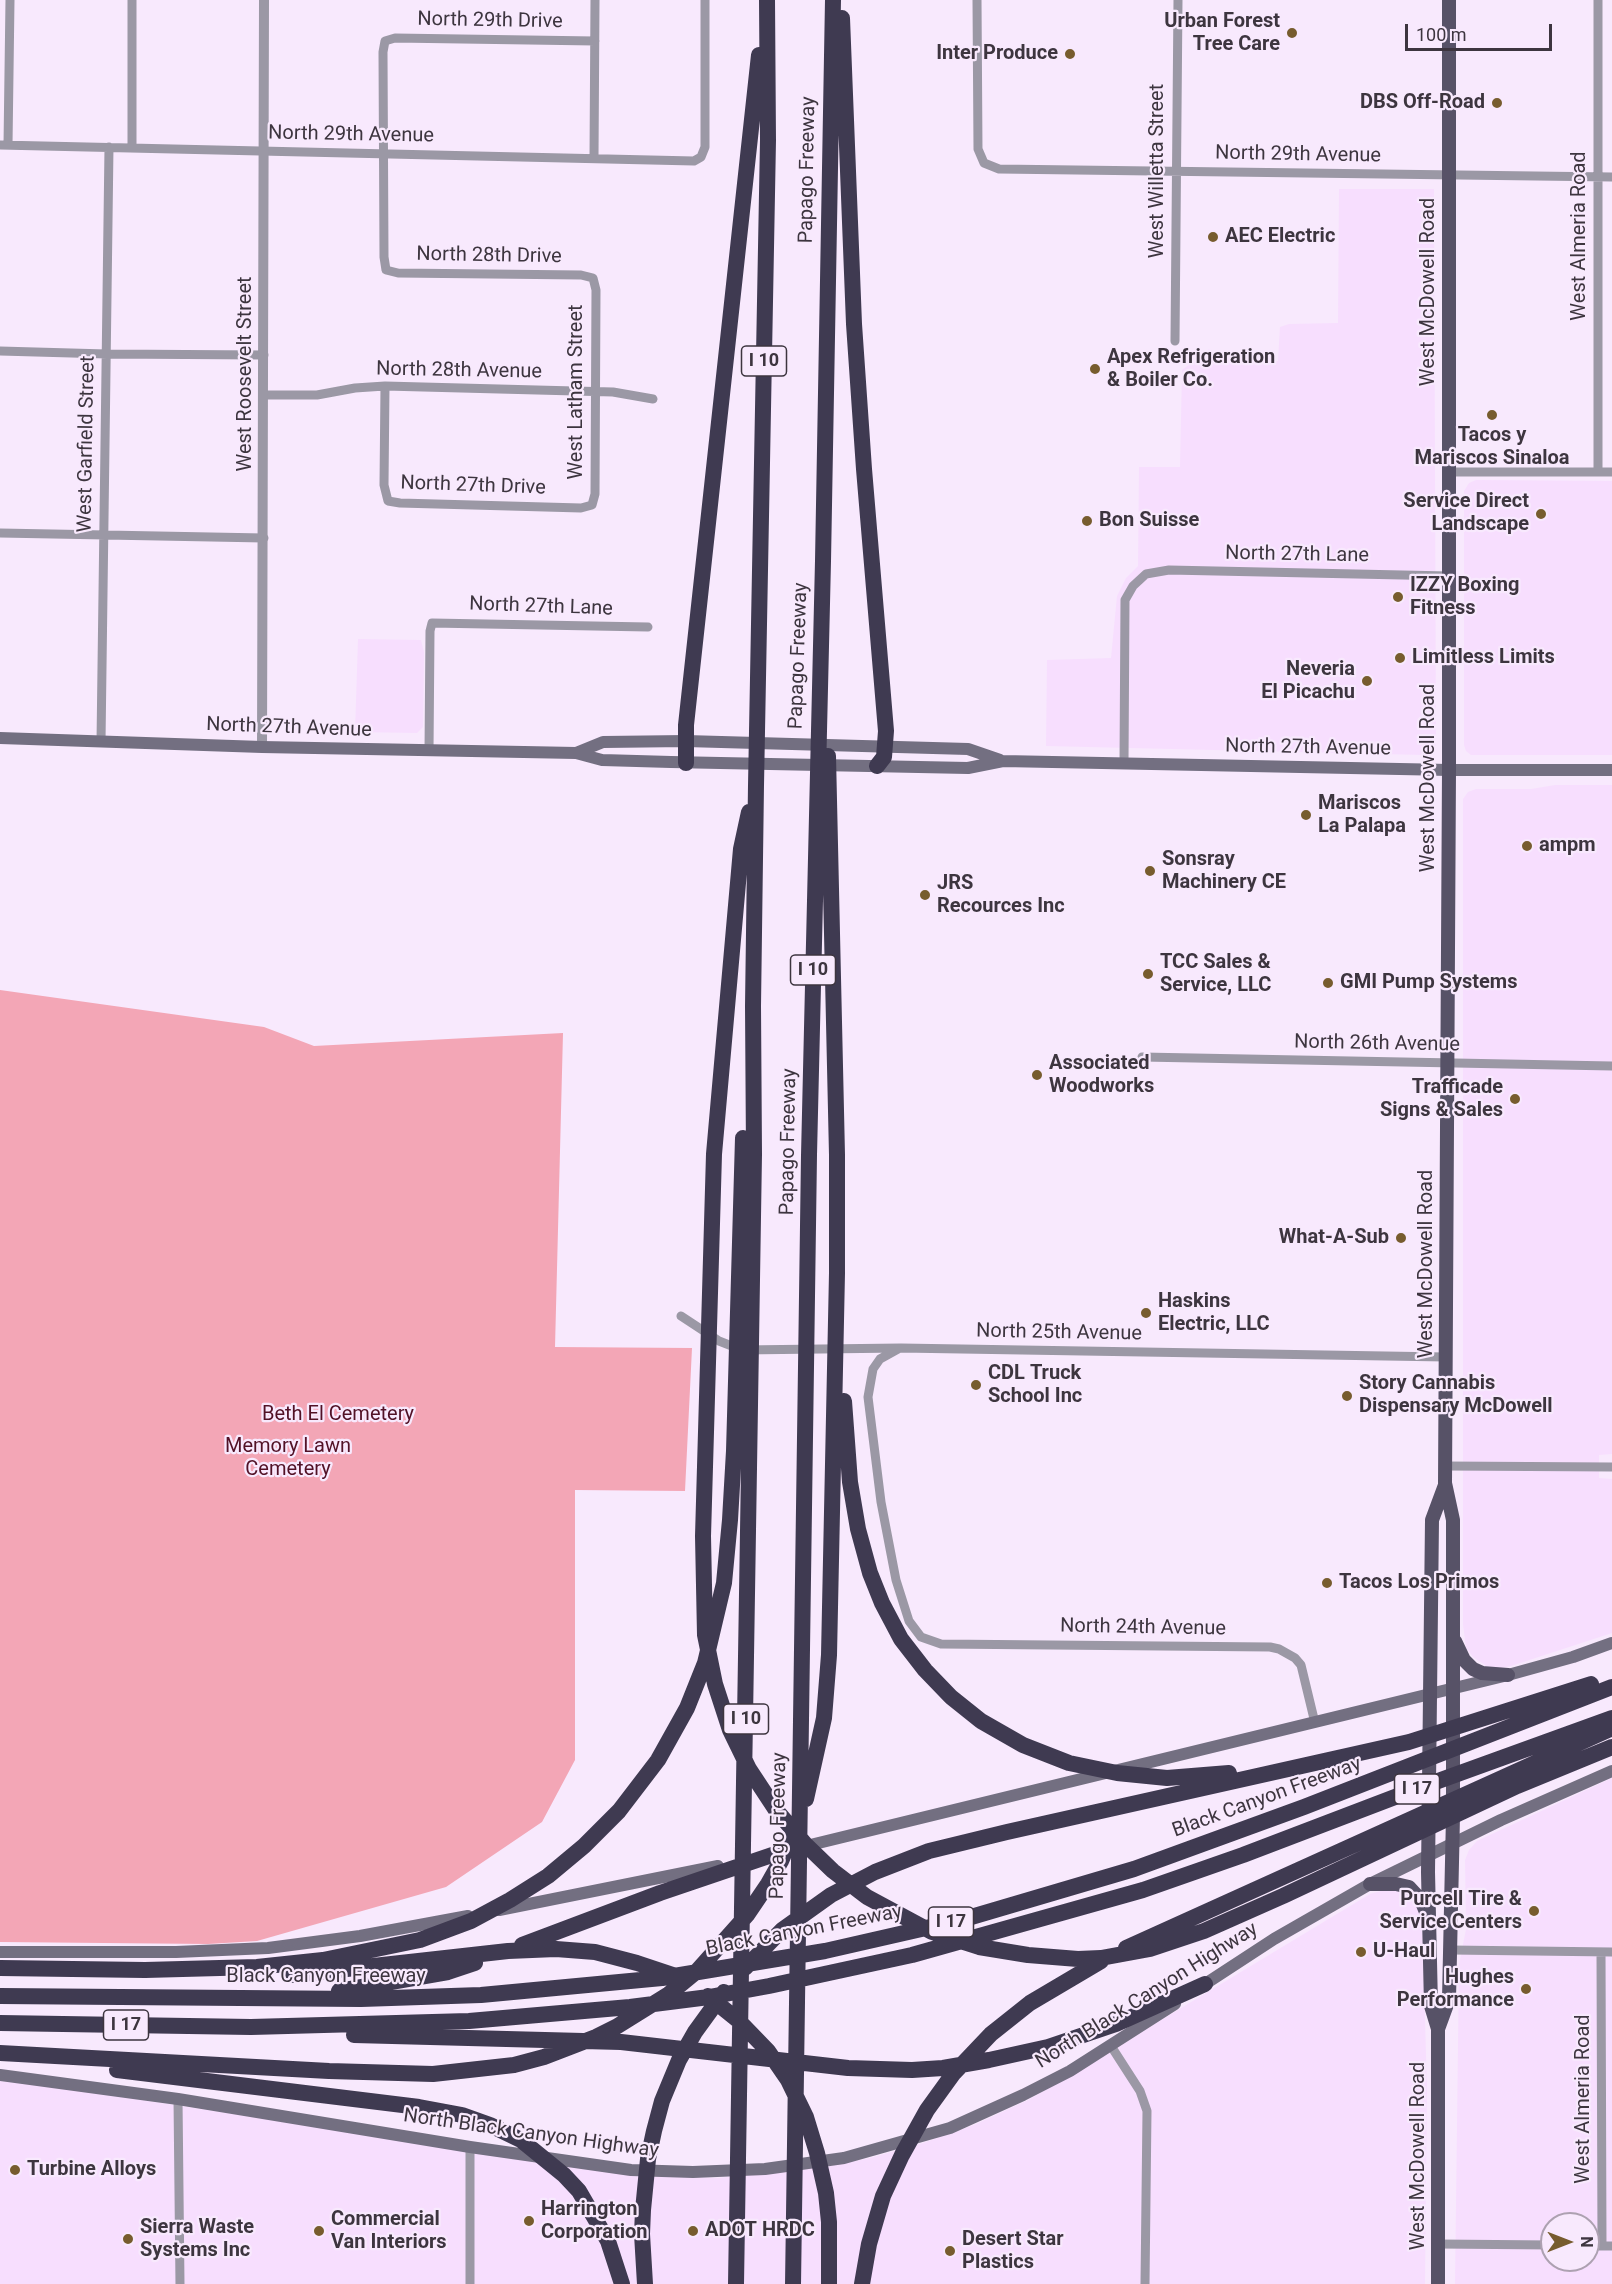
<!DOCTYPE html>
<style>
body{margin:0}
#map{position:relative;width:1612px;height:2284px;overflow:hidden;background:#f8e9fd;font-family:Roboto,sans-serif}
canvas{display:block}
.north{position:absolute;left:1540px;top:2212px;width:60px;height:60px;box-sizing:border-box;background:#f8e9fd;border:2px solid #ada1b1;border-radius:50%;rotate:90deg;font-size:16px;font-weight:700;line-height:24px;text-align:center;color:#3d353f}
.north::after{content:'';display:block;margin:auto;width:21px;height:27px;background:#775c2e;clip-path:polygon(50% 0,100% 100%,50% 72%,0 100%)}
.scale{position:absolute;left:1405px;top:24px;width:147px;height:27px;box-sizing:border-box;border:3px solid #3d353f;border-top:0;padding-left:8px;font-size:18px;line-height:21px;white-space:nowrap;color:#3d353f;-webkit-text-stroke:4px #f8e9fd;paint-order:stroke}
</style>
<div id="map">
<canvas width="1612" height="2284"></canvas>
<div class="north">N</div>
<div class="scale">100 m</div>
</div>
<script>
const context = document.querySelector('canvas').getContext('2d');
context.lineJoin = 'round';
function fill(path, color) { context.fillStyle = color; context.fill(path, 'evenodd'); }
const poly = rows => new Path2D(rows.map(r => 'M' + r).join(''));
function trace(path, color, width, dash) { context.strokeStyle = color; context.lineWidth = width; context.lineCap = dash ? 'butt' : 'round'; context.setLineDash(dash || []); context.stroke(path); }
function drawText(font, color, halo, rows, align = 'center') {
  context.font = font + ' Roboto,sans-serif'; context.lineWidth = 4.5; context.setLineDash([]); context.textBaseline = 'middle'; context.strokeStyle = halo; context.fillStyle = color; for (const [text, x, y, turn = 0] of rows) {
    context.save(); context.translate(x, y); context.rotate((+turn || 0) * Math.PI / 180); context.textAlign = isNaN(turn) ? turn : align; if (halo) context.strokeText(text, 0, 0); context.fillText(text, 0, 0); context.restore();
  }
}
const built = poly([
 [1339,189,1434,189,1436,745,1432,751,1424,755,1046,746,1047,660,1111,658,1117,596,1126,578,1138,566,1139,467,1180,467,1182,370,1209,349,1220,360,1278,361,1280,327,1289,324,1338,323],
 [1476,480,1612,481,1612,755,1471,755,1466,751,1464,745,1464,491,1469,483],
 [358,639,421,640,424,652,423,727,417,733,355,732],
 [1555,785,1612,785,1612,1454,1599,1455,1599,1478,1612,1479,1612,1633,1511,1666,1497,1669,1488,1667,1473,1657,1466,1648,1463,1624,1463,799,1468,792,1476,789,1531,789],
 [1612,1778,1612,2284,1455,2284,1459,1965,1466,1929,1465,1860,1469,1850,1477,1841],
 [1552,2224,1588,2224,1588,2260,1552,2260],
 [1388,1889,1405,1893,1413,1899,1422,1917,1427,2088,1425,2284,0,2284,0,2081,52,2086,634,2176,719,2178,829,2166,870,2158,923,2143,974,2125,1028,2100,1093,2063,1158,2022,1370,1894]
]);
const green = poly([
 [0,990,264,1027,314,1046,563,1033,555,1347,692,1348,685,1491,575,1490,575,1760,542,1822,446,1887,257,1941,208,1944,0,1942]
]);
const minor = poly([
 [132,0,132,148],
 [977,0,978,149,984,163,999,169,1612,177],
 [0,145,694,161,701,157,705,147,705,0],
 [8,145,10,0],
 [594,158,595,0],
 [1175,341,1178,0],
 [0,351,107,354,264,355],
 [385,386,384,485,388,501,400,503,581,508,592,505,595,494,596,290,593,278,581,275,398,273,386,270,384,257,383,52,385,41,395,38,595,41],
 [264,395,317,395,355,388,385,386,613,392,653,399],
 [1449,472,1612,472],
 [1598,472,1598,0],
 [0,533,264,538],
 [101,742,109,147],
 [429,751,430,631,432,623,648,627],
 [1124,763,1125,600,1133,586,1146,574,1169,570,1449,576],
 [1142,1057,1612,1066],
 [681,1316,719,1341,742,1350,901,1348,1446,1357],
 [898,1349,880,1359,873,1369,868,1397,881,1502,896,1580,909,1621,921,1637,941,1644,1270,1647,1279,1649,1295,1658,1301,1665,1315,1723],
 [1445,1466,1612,1467],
 [1451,1950,1612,1952],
 [1601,1952,1602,2246],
 [1111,2046,1140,2091,1147,2111,1145,2284],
 [178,2099,180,2284],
 [470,2147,470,2284],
 [1438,2244,1552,2245],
 [1588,2246,1612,2246]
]);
const tertiary = poly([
 [262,747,264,0]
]);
const secondary = poly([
 [0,738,262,747,576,753,602,760,671,762,968,768,1003,761,1449,770,1612,770],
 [576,753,603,742,686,741,968,749,1000,760],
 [802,1847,1508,1675,1573,1657,1612,1643],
 [499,1910,718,1866],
 [0,1952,176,1952,268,1948,360,1936,468,1916],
 [1199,1988,1274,1939,1370,1884,1501,1820,1612,1771],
 [0,2075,178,2099,470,2147,631,2170,693,2172,765,2169,844,2158,950,2128,1023,2095,1070,2071,1175,2004]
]);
const primary = poly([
 [1455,1641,1464,1660,1473,1669,1482,1673,1508,1675],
 [1370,1884,1396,1884,1409,1887,1421,1900,1426,1912],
 [1438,2029,1449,1999,1453,1816,1453,1520,1445,1483,1449,770,1449,0],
 [1438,2284,1438,2029,1431,2006,1428,1872,1432,1520,1445,1485]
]);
const motorway = poly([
 [842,18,854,324,864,469,886,731,884,757,877,766],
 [686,763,686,725,759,55],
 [749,812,741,849,714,1154,703,1536,705,1635,715,1684,730,1730,749,1769,776,1810,805,1844,833,1871,867,1897,932,1932,979,1947,1028,1955,1078,1959,1101,1958,1150,1949,1204,1931,1283,1896,1517,1786,1612,1747],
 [844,1401,850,1482,858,1529,870,1573,882,1603,901,1639,925,1670,951,1697,981,1721,1023,1745,1069,1763,1117,1773,1167,1778,1229,1773],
 [806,1799,824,1718,829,1655,837,1273,837,1155,828,756],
 [522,1945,660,1893,772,1855],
 [1126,1948,1608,1730],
 [0,1968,145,1970,257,1967,323,1960,420,1940,471,1921,510,1900,548,1876,584,1846,619,1811,658,1760,687,1708,705,1663,724,1583,730,1520,734,1451,743,1138],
 [745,1968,782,1930,831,1895,875,1872,929,1851,1007,1832,1409,1742,1591,1684],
 [293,1975,508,1951,556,1949,595,1952,637,1963,673,1975],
 [339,1991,448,1972,475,1963],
 [0,1996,361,1999,481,1995,662,1978,825,1951,961,1920,1134,1869,1304,1807,1612,1687],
 [708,1996,739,2021,768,2051,788,2080,806,2117,817,2153,826,2193,829,2222,829,2284],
 [0,2023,251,2027,469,2021,630,2007,709,1997,769,1986,912,1955,1143,1890,1243,1855,1416,1789,1612,1718],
 [354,2035,621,2042,848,2068,912,2070,943,2068,989,2060,1048,2047,1116,2024,1205,1984],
 [0,2053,329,2071,433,2074,514,2065,544,2057,596,2037,616,2027,669,1994,697,1971,747,1915,768,1884,781,1861,796,1826],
 [117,2070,419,2107,462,2115,490,2125,521,2140,564,2175,579,2191,608,2241,622,2284],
 [645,2284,642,2234,643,2210,648,2159,654,2131,662,2101,679,2060,695,2032,724,1992],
 [736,2284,754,1154,753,1006,756,785,768,140,767,0],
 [793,2284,809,1155,823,561,833,0],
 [862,2284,869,2244,883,2196,902,2155,927,2110,953,2074,991,2034,1030,2003,1101,1961]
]);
const markers = [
 [1292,33,6,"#775c2e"],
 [1070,54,6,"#775c2e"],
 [1497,103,6,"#775c2e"],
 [1213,237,6,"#775c2e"],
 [1095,369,6,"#775c2e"],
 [1492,415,6,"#775c2e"],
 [1541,514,6,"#775c2e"],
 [1087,521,6,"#775c2e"],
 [1398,597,6,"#775c2e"],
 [1400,658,6,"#775c2e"],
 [1367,681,6,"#775c2e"],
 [1306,815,6,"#775c2e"],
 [1527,846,6,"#775c2e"],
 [1150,871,6,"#775c2e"],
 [925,895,6,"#775c2e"],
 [1148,974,6,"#775c2e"],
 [1328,983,6,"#775c2e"],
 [1037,1075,6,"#775c2e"],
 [1515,1099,6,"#775c2e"],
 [1401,1238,6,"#775c2e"],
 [1146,1313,6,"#775c2e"],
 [976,1385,6,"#775c2e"],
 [1347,1396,6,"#775c2e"],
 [1327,1583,6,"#775c2e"],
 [1534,1911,6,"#775c2e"],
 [1361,1952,6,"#775c2e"],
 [1526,1989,6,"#775c2e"],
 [15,2170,6,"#775c2e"],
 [529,2221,6,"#775c2e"],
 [319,2231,6,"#775c2e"],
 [693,2231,6,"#775c2e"],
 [128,2239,6,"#775c2e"],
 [950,2251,6,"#775c2e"]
];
const shields = [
 [764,361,45],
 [813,970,45],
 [746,1719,45],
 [1417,1789,45],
 [951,1922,45],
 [126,2025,45]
];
const shieldNames = [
 ["I 10",764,361],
 ["I 10",813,970],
 ["I 10",746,1719],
 ["I 17",1417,1789],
 ["I 17",951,1922],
 ["I 17",126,2025]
];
const streetNames = [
 ["North 29th Drive",490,21,1],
 ["North 29th Avenue",351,135,1],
 ["North 29th Avenue",1298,155,1],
 ["Papago Freeway",808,170,-89],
 ["West Willetta Street",1158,171,-90],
 ["West Almeria Road",1580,236,-90],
 ["North 28th Drive",489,256,1],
 ["West McDowell Road",1429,292,-90],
 ["North 28th Avenue",459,371,1],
 ["West Roosevelt Street",246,374,-90],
 ["West Latham Street",577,392,-90],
 ["West Garfield Street",87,444,-89],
 ["North 27th Drive",473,486,2],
 ["North 27th Lane",1297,555,1],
 ["North 27th Lane",541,607,2],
 ["Papago Freeway",799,656,-88],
 ["North 27th Avenue",289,728,2],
 ["North 27th Avenue",1308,748,1],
 ["West McDowell Road",1429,778,-90],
 ["North 26th Avenue",1377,1044,1],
 ["Papago Freeway",789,1142,-89],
 ["West McDowell Road",1427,1264,-90],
 ["North 25th Avenue",1059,1333,1],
 ["North 24th Avenue",1143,1628,1],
 ["Black Canyon Freeway",1267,1798,-20],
 ["Papago Freeway",779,1826,-89],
 ["Black Canyon Freeway",804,1931,-11],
 ["Black Canyon Freeway",326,1977],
 ["North Black Canyon Highway",1147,1996,-32],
 ["West Almeria Road",1584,2099,-90],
 ["North Black Canyon Highway",531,2134,8],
 ["West McDowell Road",1419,2156,-90]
];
const poiNames = [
 ["Urban Forest",1280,22,"right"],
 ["Tree Care",1280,45,"right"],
 ["Inter Produce",1058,54,"right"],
 ["DBS Off-Road",1485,103,"right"],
 ["AEC Electric",1225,237],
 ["Apex Refrigeration",1107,358],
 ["& Boiler Co.",1107,381],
 ["Tacos y",1492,436,"center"],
 ["Mariscos Sinaloa",1492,459,"center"],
 ["Service Direct",1529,502,"right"],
 ["Landscape",1529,525,"right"],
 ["Bon Suisse",1099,521],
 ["IZZY Boxing",1410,586],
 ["Fitness",1410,609],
 ["Limitless Limits",1412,658],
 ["Neveria",1355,670,"right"],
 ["El Picachu",1355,693,"right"],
 ["Mariscos",1318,804],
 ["La Palapa",1318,827],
 ["ampm",1539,846],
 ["Sonsray",1162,860],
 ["Machinery CE",1162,883],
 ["JRS",937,884],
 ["Recources Inc",937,907],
 ["TCC Sales &",1160,963],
 ["Service, LLC",1160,986],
 ["GMI Pump Systems",1340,983],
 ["Associated",1049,1064],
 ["Woodworks",1049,1087],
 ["Trafficade",1503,1088,"right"],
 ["Signs & Sales",1503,1111,"right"],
 ["What-A-Sub",1389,1238,"right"],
 ["Haskins",1158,1302],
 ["Electric, LLC",1158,1325],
 ["CDL Truck",988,1374],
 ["School Inc",988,1397],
 ["Story Cannabis",1359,1384],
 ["Dispensary McDowell",1359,1407],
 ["Tacos Los Primos",1339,1583],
 ["Purcell Tire &",1522,1900,"right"],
 ["Service Centers",1522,1923,"right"],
 ["U-Haul",1373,1952],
 ["Hughes",1514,1978,"right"],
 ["Performance",1514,2001,"right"],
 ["Turbine Alloys",27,2170],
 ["Harrington",541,2210],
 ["Corporation",541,2233],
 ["Commercial",331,2220],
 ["Van Interiors",331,2243],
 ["Sierra Waste",140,2228],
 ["Systems Inc",140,2251],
 ["ADOT HRDC",705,2231],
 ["Desert Star",962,2240],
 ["Plastics",962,2263]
];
const parkNames = [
 ["Beth El Cemetery",338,1415],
 ["Memory Lawn",288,1447],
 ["Cemetery",288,1470]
];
fill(built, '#f7defe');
fill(green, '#f3a6b6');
trace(minor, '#9b98a5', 9);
trace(tertiary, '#9b98a5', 10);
trace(secondary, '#736f81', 12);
trace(primary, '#575267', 14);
trace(motorway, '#3f3a51', 16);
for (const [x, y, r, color] of markers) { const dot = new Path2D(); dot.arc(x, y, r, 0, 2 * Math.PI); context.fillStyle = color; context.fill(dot); trace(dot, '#f8e9fd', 2); }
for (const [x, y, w] of shields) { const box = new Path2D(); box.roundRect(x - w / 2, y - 15, w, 30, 4.5); context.fillStyle = '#f8e9fd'; context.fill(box); trace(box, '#3d353f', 1.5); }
drawText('bold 18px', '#3d353f', null, shieldNames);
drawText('20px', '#3d353f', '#f8e9fd', streetNames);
drawText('bold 20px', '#3d353f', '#f8e9fd', poiNames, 'left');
drawText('20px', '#521126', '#f8e9fd', parkNames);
</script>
